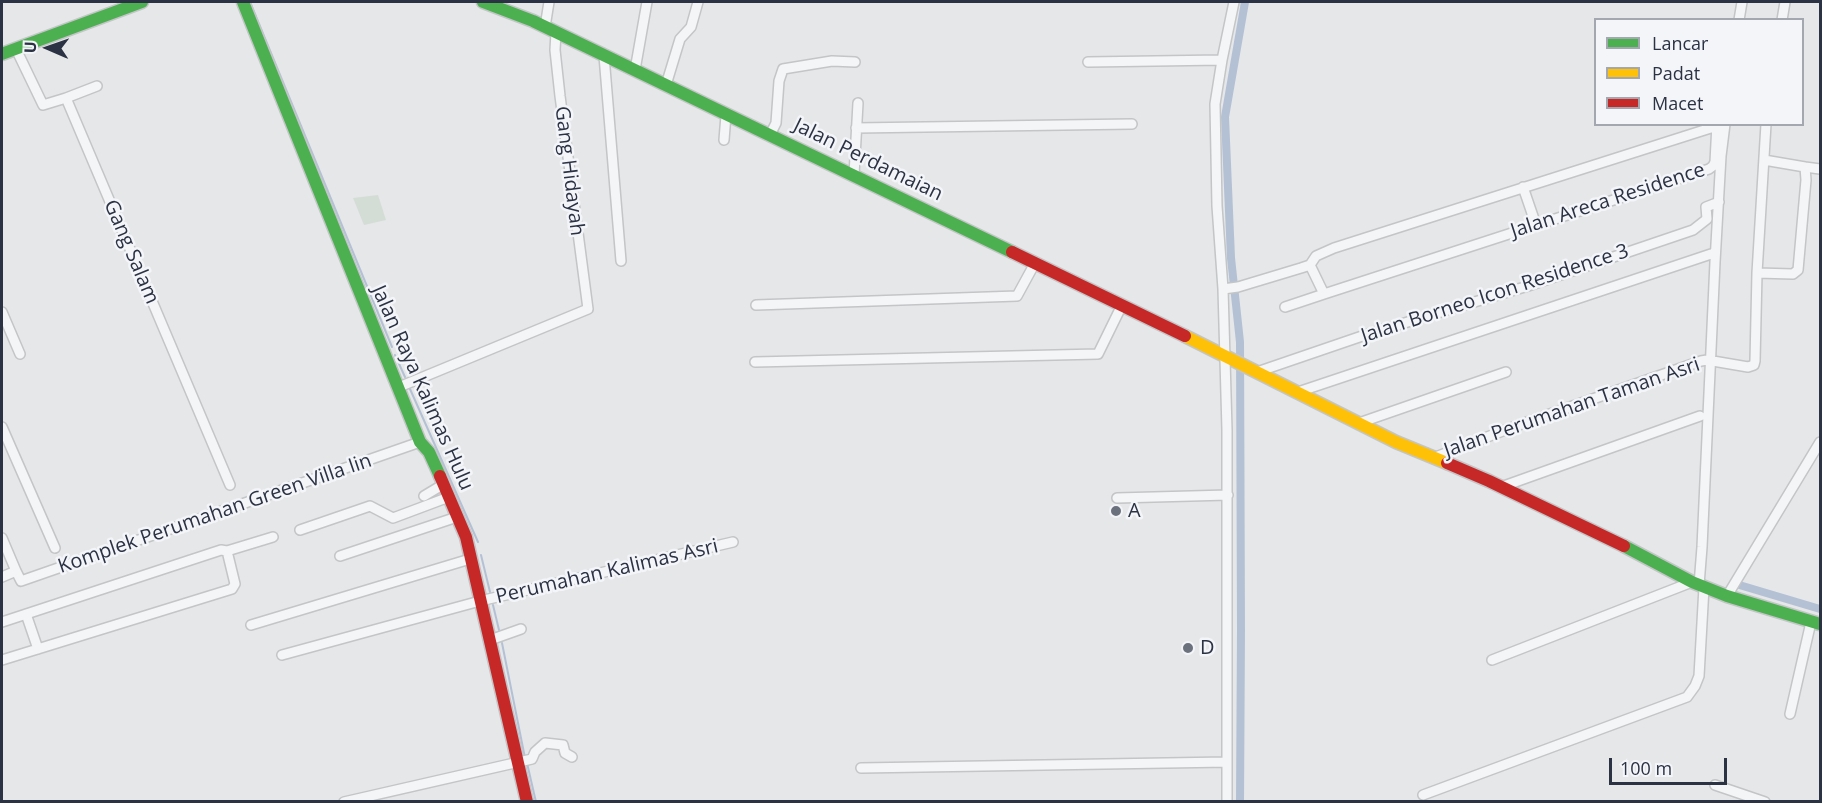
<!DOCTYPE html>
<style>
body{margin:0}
#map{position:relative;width:1822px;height:803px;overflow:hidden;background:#e5e7e9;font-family:"Open Sans",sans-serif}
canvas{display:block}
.frame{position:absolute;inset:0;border:3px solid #2b3244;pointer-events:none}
.legend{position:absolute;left:1594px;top:18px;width:210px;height:108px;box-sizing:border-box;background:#f3f5f8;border:2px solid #a3a7b0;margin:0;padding:8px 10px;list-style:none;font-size:18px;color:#2b3244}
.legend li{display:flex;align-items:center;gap:12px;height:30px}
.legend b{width:30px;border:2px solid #a3a7b0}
.north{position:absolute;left:18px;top:18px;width:60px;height:60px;-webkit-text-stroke:4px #f3f5f8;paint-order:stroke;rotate:272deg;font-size:16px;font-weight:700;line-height:24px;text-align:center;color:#2b3244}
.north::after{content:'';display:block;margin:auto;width:21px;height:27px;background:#2b3244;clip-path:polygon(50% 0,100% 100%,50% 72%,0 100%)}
.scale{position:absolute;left:1609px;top:758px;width:118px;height:27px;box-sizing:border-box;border:3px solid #2b3244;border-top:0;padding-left:8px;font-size:18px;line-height:21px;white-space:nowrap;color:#2b3244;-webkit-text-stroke:4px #f3f5f8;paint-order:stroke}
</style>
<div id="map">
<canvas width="1822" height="803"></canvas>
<div class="frame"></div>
<ul class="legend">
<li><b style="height:8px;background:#4caf50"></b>Lancar</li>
<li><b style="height:8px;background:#ffc107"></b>Padat</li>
<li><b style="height:8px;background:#c62828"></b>Macet</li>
</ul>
<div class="north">U</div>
<div class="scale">100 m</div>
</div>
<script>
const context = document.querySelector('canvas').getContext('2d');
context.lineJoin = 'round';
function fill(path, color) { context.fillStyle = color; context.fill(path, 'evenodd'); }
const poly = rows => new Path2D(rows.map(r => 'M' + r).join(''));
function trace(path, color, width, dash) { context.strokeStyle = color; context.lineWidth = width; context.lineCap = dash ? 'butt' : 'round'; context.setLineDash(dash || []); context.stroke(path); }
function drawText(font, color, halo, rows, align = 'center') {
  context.font = font + ' "Open Sans",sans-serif'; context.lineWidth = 5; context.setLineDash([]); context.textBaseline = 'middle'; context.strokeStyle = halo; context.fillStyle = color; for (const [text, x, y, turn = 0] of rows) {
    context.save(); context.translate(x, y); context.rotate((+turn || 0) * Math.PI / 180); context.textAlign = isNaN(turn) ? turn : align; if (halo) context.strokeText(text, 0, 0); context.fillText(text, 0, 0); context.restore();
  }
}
const green = poly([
 [378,195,386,220,364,225,353,198]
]);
const stream = poly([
 [250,2,392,347],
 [395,355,405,377],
 [410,389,478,542],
 [481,555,490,592],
 [493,605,499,630],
 [502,643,525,758],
 [527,763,536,802]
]);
const canal = poly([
 [1736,584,1820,609],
 [1240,802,1241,630,1240,342,1231,258,1225,117,1245,2]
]);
const street = poly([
 [1739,20,1742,2],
 [1782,20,1785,2],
 [545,27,549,2],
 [16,49,43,105,66,98,230,485],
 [604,56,621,261],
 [1088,62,1222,60],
 [635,70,647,2],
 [666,85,680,39,691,27,698,2],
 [66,98,97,86],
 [856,128,1132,124],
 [770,135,776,123,779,81,783,69,832,61,855,62],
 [724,140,726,115],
 [1805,167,1820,169],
 [854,175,858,103],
 [1523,187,1536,225],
 [1310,265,1324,294,1709,169,1713,166,1715,162,1717,124],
 [1757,273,1793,274,1798,270,1806,180,1805,167,1764,160],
 [1223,289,1238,287,1301,268,1310,265,1316,256,1334,248,1717,126],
 [756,305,1017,296,1035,263],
 [1285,307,1324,294],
 [2,312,20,354],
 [755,362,1098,354,1122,305],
 [1257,372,1371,333,1528,286,1693,230,1707,219,1706,207,1719,202],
 [399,387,588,309,560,96,555,50,556,32],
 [1298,392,1711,254],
 [1359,423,1506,372],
 [2,427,55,548],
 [1433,458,1513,427,1701,361,1707,360,1748,367,1754,365,1755,361,1757,273,1766,124],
 [1501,487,1700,416],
 [424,496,444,484],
 [1117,498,1228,495],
 [300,530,370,506,393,518,449,497],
 [2,538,16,571,2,577],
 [227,551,273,537],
 [340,556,457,517],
 [16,571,21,581,420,442],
 [1699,585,1702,547,1715,262,1721,156,1725,124],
 [1727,596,1820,442],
 [26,614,38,649],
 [2,622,221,550,227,551,235,584,232,589,2,660],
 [251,625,470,559],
 [490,640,521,629],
 [282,655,480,601,733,542],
 [1492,660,1692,582],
 [1790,714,1811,622],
 [861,768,1227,762],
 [1715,785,1765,802],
 [1423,795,1687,697,1695,686,1699,676,1704,587],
 [344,802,532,759,535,752,545,743,563,745,565,753,572,757],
 [1227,802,1227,430,1223,289,1217,206,1215,104,1222,60,1234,2]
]);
const fast = poly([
 [243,2,420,442,429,452,440,476],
 [483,2,533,21,1012,252],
 [2,54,142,2],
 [1624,546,1692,582,1727,596,1820,624]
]);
const slow = poly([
 [1185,336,1396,442,1447,463]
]);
const jam = poly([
 [1012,252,1185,336],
 [1447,463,1489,481,1624,546],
 [440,476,466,537,527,802]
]);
const markers = [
 [1116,511,6,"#6c717e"],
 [1188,648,6,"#6c717e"]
];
const streetNames = [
 ["Jalan Perdamaian",868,160,26],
 ["Gang Hidayah",569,171,83],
 ["Jalan Areca Residence",1608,201,-18],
 ["Gang Salam",131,252,67],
 ["Jalan Borneo Icon Residence 3",1495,294,-18],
 ["Jalan Raya Kalimas Hulu",422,388,66],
 ["Jalan Perumahan Taman Asri",1572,408,-19],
 ["Komplek Perumahan Green Villa Iin",215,514,-19],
 ["Perumahan Kalimas Asri",607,572,-13]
];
const poiNames = [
 ["A",1128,511],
 ["D",1200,648]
];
fill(green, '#d4ddd5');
trace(stream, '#b4c1d4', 2);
trace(canal, '#b4c1d4', 8);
trace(street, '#c3c5c7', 12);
trace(fast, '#c3c5c7', 15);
trace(slow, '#c3c5c7', 15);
trace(jam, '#c3c5c7', 15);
trace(street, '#f4f5f6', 9);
trace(fast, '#4caf50', 12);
trace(slow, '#ffc107', 12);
trace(jam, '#c62828', 12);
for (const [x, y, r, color] of markers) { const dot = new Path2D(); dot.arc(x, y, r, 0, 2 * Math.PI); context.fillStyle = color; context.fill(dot); trace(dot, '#f3f5f8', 2); }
drawText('20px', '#2b3244', '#f3f5f8', streetNames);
drawText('20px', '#2b3244', '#f3f5f8', poiNames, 'left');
</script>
